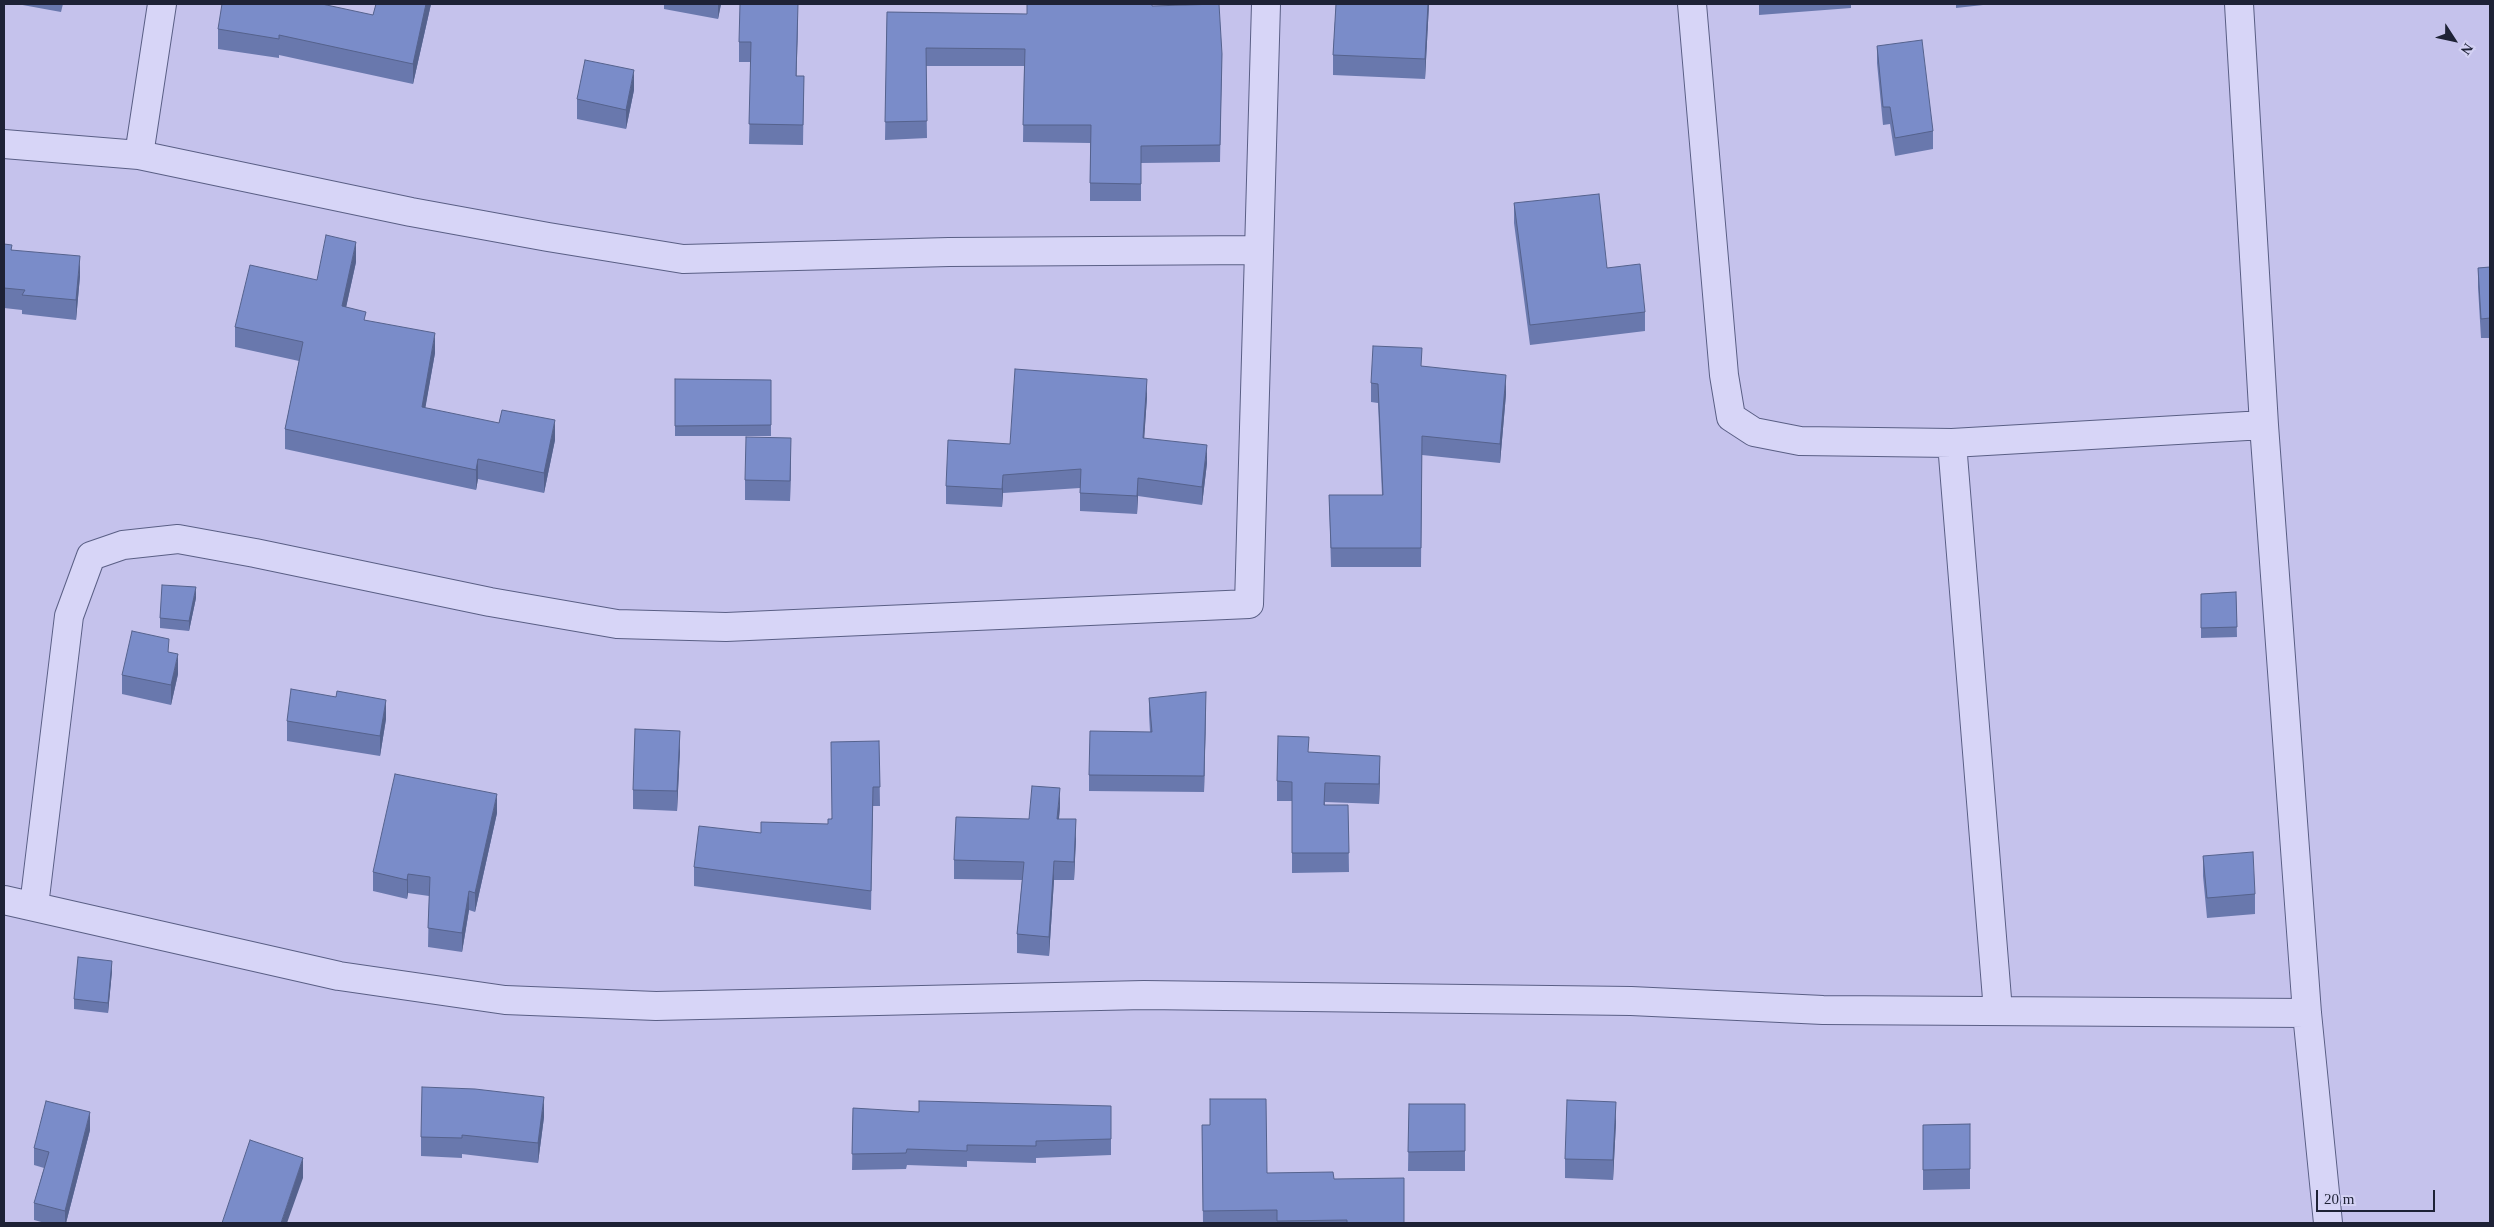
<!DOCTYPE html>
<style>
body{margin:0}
#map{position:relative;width:2494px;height:1227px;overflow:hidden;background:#c5c2ec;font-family:"Times New Roman",serif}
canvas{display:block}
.frame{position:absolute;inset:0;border:5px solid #1e2236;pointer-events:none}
.north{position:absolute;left:2429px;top:15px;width:50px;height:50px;-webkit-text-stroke:4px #d4d2f4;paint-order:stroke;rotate:125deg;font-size:14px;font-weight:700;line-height:20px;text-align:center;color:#1e2236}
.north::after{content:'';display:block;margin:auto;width:18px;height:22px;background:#1e2236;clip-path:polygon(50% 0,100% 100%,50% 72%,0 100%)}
.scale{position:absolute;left:2316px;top:1190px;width:119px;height:22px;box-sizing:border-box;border:2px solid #1e2236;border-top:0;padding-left:6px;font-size:15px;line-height:18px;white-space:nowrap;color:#1e2236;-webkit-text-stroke:4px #d4d2f4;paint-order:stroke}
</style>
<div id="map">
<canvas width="2494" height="1227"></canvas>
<div class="frame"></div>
<div class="north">N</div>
<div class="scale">20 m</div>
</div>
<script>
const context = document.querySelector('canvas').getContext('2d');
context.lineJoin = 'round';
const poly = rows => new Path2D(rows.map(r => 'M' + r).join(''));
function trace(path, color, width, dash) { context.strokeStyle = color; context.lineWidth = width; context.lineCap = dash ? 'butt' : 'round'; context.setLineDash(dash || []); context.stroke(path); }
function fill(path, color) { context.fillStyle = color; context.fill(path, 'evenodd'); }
const minor = poly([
 [1692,4,1724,375,1731,417,1754,432,1800,441,1952,443,2264,425],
 [2239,4,2264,425,2307,1013,2328,1223],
 [4,144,139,155,162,4],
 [139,155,411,212,548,237,683,259,949,252,1258,250],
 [1952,443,1998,1011],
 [4,900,339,976,505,1000,656,1006,1144,995,1631,1001,1823,1010,2307,1013],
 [34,906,69,616,91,556,123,545,178,539,255,553,490,602,617,624,726,627,1249,604,1266,4]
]);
const wall = poly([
 [17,4,63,4,61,12],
 [376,4,431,4,413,84,279,55,279,58,218,49,218,29,373,15],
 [664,4,721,4,718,19,664,9],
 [1336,4,1429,4,1425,79,1333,75,1333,55],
 [1759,4,1851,4,1851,8,1759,15],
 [1956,4,1992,4,1956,8],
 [1152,6,1222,54,1220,162,1141,163,1141,201,1090,201,1090,143,1023,142,1024,66,926,66,927,138,885,140,887,12,1027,14],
 [798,20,796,76,804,76,803,145,749,144,751,62,739,62,739,42],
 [1877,46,1933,131,1933,149,1895,156,1890,124,1883,125,1877,63],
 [634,90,626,129,577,119,577,99],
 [1514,203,1607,268,1645,312,1645,331,1530,345,1514,223],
 [4,244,12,250,80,276,76,320,22,314,22,310,4,308],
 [356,262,346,307,366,321,435,353,425,408,555,440,544,493,478,479,476,490,285,449,285,429,299,361,235,347,235,327,317,280],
 [2490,267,2490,338,2481,338,2478,287,2478,268],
 [1422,366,1506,394,1500,463,1422,455,1421,567,1331,567,1329,495,1382,495,1378,403,1371,402,1371,383],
 [675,379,771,380,771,436,675,436],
 [1147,397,1144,438,1207,463,1202,505,1138,496,1137,514,1080,511,1080,488,1003,493,1002,507,946,504,946,486,1010,444],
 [791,458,790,501,745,500,745,480],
 [2236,592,2237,637,2201,638,2201,594],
 [196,598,189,631,160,628,160,618],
 [178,674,171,705,122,694,122,675],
 [1149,698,1206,708,1204,792,1089,791,1089,775,1150,732,1149,714],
 [386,719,380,756,287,741,287,721],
 [879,741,880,806,873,806,871,910,694,886,694,867,761,833,828,824],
 [680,750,677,811,633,809,633,790],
 [1309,752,1380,776,1379,804,1325,802,1325,805,1348,805,1349,872,1292,873,1292,801,1277,801,1277,781],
 [1060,807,1059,819,1076,838,1074,880,1054,880,1049,956,1017,953,1017,934,1022,880,954,879,954,860,1029,819],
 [497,813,475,912,469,910,462,952,428,947,429,896,408,893,407,899,373,891,373,872],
 [2203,856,2255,894,2255,914,2207,918,2203,876],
 [112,971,108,1013,74,1009,74,999],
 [1409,1104,1465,1104,1465,1171,1408,1171],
 [853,1108,1111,1139,1111,1155,1036,1158,1036,1163,967,1161,967,1167,907,1165,906,1169,852,1170],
 [544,1117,538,1163,462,1154,462,1158,421,1156,421,1137],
 [1616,1122,1613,1180,1565,1178,1565,1159],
 [1970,1124,1970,1189,1923,1190,1923,1125],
 [1202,1125,1267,1173,1334,1179,1404,1223,1203,1223],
 [90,1130,66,1223,45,1223,34,1220,34,1203,44,1168,34,1165,34,1148]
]);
const shadedWall = poly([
 [426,4,431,4,413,84,413,64],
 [718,4,721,4,718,19],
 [798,4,798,20,796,96,796,76],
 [1428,4,1429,4,1425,79,1425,59],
 [634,70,634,90,626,129,626,110],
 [356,242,356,262,342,326,342,306],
 [80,256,80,276,76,320,76,300],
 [435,333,435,353,422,427,422,407],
 [1506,375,1506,394,1500,463,1500,444],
 [1147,379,1147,397,1143,456,1143,438],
 [555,420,555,440,544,493,544,473],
 [791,438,791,458,790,501,790,481],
 [1207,445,1207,463,1202,505,1202,487],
 [478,459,478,479,476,490,476,470],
 [1003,475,1003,493,1002,507,1002,489],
 [1138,478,1138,496,1137,514,1137,496],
 [196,587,196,598,189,631,189,621],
 [178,654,178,674,171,705,171,685],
 [1206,692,1206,708,1204,792,1204,776],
 [386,700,386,719,380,756,380,736],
 [680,731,680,750,677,811,677,791],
 [1380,756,1380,776,1379,804,1379,784],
 [1060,788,1060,807,1057,837,1057,819],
 [497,794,497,813,475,912,475,893],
 [1076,819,1076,838,1074,880,1074,862],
 [1054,861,1054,880,1049,956,1049,937],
 [408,874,408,893,407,899,407,880],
 [469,891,469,910,462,952,462,933],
 [112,961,112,971,108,1013,108,1003],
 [544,1097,544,1117,538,1163,538,1143],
 [1616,1102,1616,1122,1613,1180,1613,1160],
 [90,1112,90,1130,66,1223,65,1223,65,1211],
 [303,1158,303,1178,287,1223,281,1223]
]);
const building = poly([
 [222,4,322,4,373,15,376,4,426,4,413,64,279,35,279,39,218,29,222,4],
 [740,4,798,4,796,76,804,76,803,125,749,124,751,42,739,42,740,4],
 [1027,4,1152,4,1152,6,1219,4,1222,54,1220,145,1141,146,1141,184,1090,183,1091,125,1023,125,1025,49,926,48,927,121,885,122,887,12,1027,14,1027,4],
 [1336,4,1428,4,1425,59,1333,55,1336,4],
 [1922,40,1933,131,1895,138,1890,107,1883,107,1877,46,1922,40],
 [585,60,634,70,626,110,577,99,585,60],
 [1599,194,1607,268,1640,264,1645,312,1530,325,1514,203,1599,194],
 [326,235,356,242,342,306,366,312,364,320,435,333,422,407,499,423,502,410,555,420,544,473,478,459,476,470,285,429,303,342,235,327,250,265,317,280,326,235],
 [4,244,12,245,11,250,80,256,76,300,22,295,25,290,4,288,4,244],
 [2490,267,2490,318,2481,319,2478,268,2490,267],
 [1373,346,1422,348,1421,366,1506,375,1500,444,1422,436,1421,548,1331,548,1329,495,1383,495,1378,384,1371,383,1373,346],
 [1015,369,1147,379,1143,438,1207,445,1202,487,1138,478,1137,496,1080,493,1081,469,1003,475,1002,489,946,486,948,440,1010,444,1015,369],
 [675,379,771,380,771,425,675,426,675,379],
 [746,437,791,438,790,481,745,480,746,437],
 [162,585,196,587,189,621,160,618,162,585],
 [2236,592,2237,627,2201,628,2201,594,2236,592],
 [132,631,169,639,168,652,178,654,171,685,122,675,132,631],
 [291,689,336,697,337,691,386,700,380,736,287,721,291,689],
 [1206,692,1204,776,1089,775,1090,731,1152,732,1149,698,1206,692],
 [635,729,680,731,677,791,633,790,635,729],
 [1278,736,1309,737,1308,752,1380,756,1379,784,1325,783,1324,805,1348,805,1349,853,1292,853,1292,782,1277,781,1278,736],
 [879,741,880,787,873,787,871,891,694,867,699,826,761,833,761,822,828,824,828,819,832,819,831,742,879,741],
 [395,774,497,794,475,893,469,891,462,933,428,928,430,877,408,874,407,880,373,872,395,774],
 [1032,786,1060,788,1057,819,1076,819,1074,862,1054,861,1049,937,1017,934,1024,862,954,860,956,817,1029,819,1032,786],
 [2253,852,2255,894,2207,898,2203,856,2253,852],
 [78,957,112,961,108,1003,74,999,78,957],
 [422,1087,475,1089,544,1097,538,1143,462,1135,462,1138,421,1137,422,1087],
 [1210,1099,1266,1099,1267,1173,1333,1172,1334,1179,1404,1178,1404,1223,1347,1223,1347,1220,1277,1221,1277,1210,1203,1211,1202,1125,1210,1125,1210,1099],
 [1567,1100,1616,1102,1613,1160,1565,1159,1567,1100],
 [46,1101,90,1112,65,1211,34,1203,49,1152,34,1148,46,1101],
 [919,1101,1111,1106,1111,1139,1036,1141,1036,1146,967,1145,967,1151,907,1149,906,1153,852,1154,853,1108,919,1112,919,1101],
 [1409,1104,1465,1104,1465,1151,1408,1152,1409,1104],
 [1970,1124,1970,1169,1923,1170,1923,1125,1970,1124],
 [250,1140,303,1158,281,1223,222,1223,250,1140]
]);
trace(minor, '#5a5f85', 30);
trace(minor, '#d7d5f7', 28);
fill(wall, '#6978ad');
fill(shadedWall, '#55628d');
fill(building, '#7a8cc9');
trace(building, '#55628d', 1);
</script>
